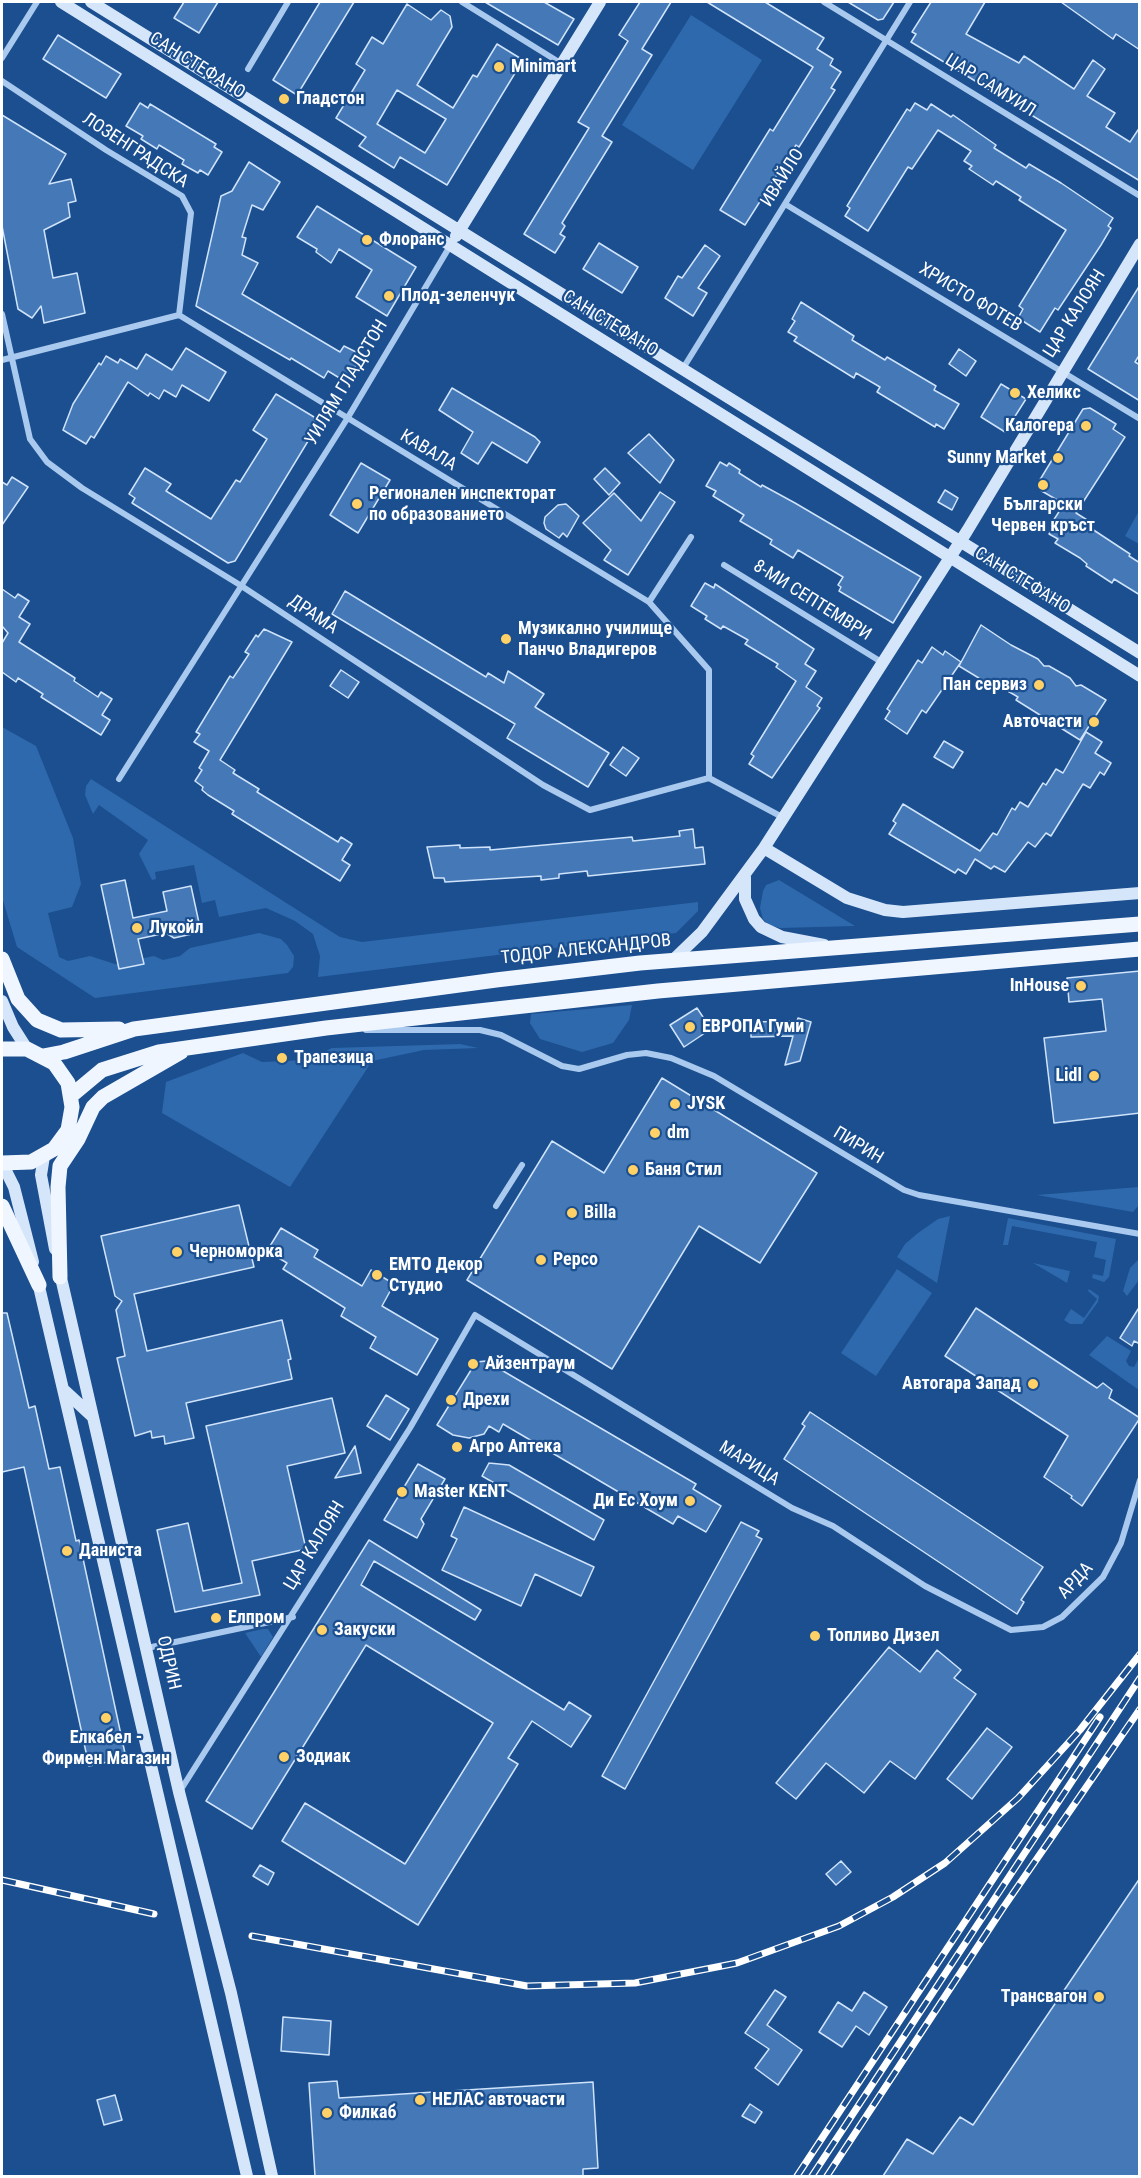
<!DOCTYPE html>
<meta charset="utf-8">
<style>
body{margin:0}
#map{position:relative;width:1141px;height:2178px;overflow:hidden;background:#1b4f8f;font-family:"Roboto Condensed",sans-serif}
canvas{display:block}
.frame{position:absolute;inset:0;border:3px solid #fff;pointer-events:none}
</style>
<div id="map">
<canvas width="1141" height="2178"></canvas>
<div class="frame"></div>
</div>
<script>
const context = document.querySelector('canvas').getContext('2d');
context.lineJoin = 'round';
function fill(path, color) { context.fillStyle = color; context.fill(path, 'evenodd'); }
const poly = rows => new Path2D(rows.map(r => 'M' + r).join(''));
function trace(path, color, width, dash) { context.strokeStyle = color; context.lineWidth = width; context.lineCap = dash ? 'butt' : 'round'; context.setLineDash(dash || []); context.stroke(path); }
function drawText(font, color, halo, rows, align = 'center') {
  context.font = font + ' "Roboto Condensed",sans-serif'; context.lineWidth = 4.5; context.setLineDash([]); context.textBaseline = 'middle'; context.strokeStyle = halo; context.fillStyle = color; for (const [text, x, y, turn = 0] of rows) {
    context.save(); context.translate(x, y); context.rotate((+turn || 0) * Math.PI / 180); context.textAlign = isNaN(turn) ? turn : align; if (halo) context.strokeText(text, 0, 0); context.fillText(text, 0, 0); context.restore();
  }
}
const green = poly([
 [691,15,762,60,693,170,622,125],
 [1139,511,1140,511,1139,544,1125,536],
 [2,727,36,746,73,838,81,884,72,907,48,913,59,957,68,961,90,956,115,964,154,956,163,960,180,956,190,948,259,933,281,939,287,945,294,956,293,967,288,973,95,998,17,947,2,897],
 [91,779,340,937,362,942,698,902,698,911,676,933,318,977,320,956,313,934,295,921,266,908,219,917,215,900,202,903,194,865,155,872,156,879,152,880,139,854,148,840,99,805,93,814,85,795,86,786],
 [779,880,855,926,780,928,769,925,763,919,760,908,763,891,766,885],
 [632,1005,629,1020,613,1043,582,1052,540,1039,530,1023,531,1014],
 [460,1044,478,1048,424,1050,372,1061,290,1187,162,1113,166,1082,243,1053,262,1062,306,1060,332,1048],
 [1139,1187,1139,1205,1133,1212,1037,1195],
 [950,1216,937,1283,897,1257,905,1244,918,1233,938,1219],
 [1008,1218,1116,1239,1109,1277,1104,1282,1092,1278,1093,1274,1103,1276,1106,1260,1094,1257,1097,1242,1012,1226,1008,1245,1003,1245],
 [1139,1259,1139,1280,1127,1296,1123,1291,1130,1268],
 [1033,1263,1070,1271,1067,1283],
 [897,1269,932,1293,876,1376,841,1353],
 [1089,1289,1099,1296,1098,1302,1082,1324,1070,1324,1064,1320,1071,1309,1084,1318,1097,1299,1088,1291],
 [1107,1336,1131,1351,1126,1361,1129,1366,1134,1367,1139,1358,1139,1390,1089,1355],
 [263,1629,268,1629,273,1637,261,1657,245,1633]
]);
const building = poly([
 [184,2,218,2,199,33,174,18,184,2],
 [320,2,354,2,297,95,273,80,320,2],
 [485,2,544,2,574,19,558,45,485,2],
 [640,2,671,2,642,49,652,55,602,136,612,142,562,223,565,226,560,234,565,237,555,253,524,234,589,128,578,122,628,41,619,35,640,2],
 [707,2,765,2,824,38,817,49,833,59,830,65,841,72,831,88,835,90,799,147,796,145,745,225,720,210,770,129,773,131,813,67,707,2],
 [848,2,894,2,883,19,878,20,848,2],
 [931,2,985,2,966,34,1019,63,1024,56,1074,89,1093,60,1105,69,1087,96,1115,113,1106,127,1130,142,1140,127,1140,181,911,42,916,34,912,32,931,2],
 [1061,2,1140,2,1140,50,1116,34,1113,39,1061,2],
 [407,4,431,20,441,10,450,16,452,27,417,85,453,108,473,75,477,77,497,44,523,60,447,185,400,157,394,168,359,146,366,137,336,118,365,70,356,64,372,37,383,44,407,4],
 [397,90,446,119,425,153,377,124,397,90],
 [58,35,121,74,106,98,43,59,58,35],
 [140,103,148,108,150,104,216,144,214,147,222,152,208,175,200,170,198,173,182,164,184,160,159,145,157,149,141,139,143,136,126,126,140,103],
 [915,103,927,110,931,104,951,117,953,115,996,145,994,148,1026,168,1029,164,1061,183,1113,218,1108,226,1111,228,1101,245,1058,310,1055,308,1040,332,1018,318,1023,309,1019,306,1066,230,1019,200,1021,197,996,181,993,185,969,169,972,166,964,161,971,151,938,130,912,169,908,167,868,231,845,216,850,208,847,206,872,165,907,109,910,111,915,103],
 [2,115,66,154,49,184,71,179,76,201,68,203,70,217,44,230,53,278,77,273,85,313,44,323,41,306,32,318,18,309,2,226,2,115],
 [249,162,280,182,263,210,252,205,242,237,246,238,242,255,258,263,242,294,340,352,344,346,362,355,346,382,328,371,324,378,291,358,290,360,196,306,221,196,232,191,249,162],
 [317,206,416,267,387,316,356,297,372,270,339,249,331,263,316,252,317,249,297,237,317,206],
 [599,243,638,267,622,293,583,269,599,243],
 [705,245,720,256,698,288,707,293,693,316,665,298,678,276,682,278,705,245],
 [1140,285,1140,354,1135,362,1140,365,1140,401,1088,369,1140,285],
 [801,302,854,336,852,340,885,360,887,357,936,386,934,390,959,404,944,429,936,424,935,427,877,392,880,387,856,373,854,378,794,341,797,337,788,332,795,321,792,319,801,302],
 [186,348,226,372,209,401,182,385,176,397,164,390,159,399,150,393,148,396,128,382,94,438,91,436,86,444,63,430,73,404,99,363,101,365,106,356,118,363,120,359,137,369,146,354,172,370,186,348],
 [959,349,976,361,966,376,949,364,959,349],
 [1001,384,1026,399,1005,432,981,417,1001,384],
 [452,388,535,437,540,442,527,463,492,442,478,464,461,453,473,432,439,410,452,388],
 [276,394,314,417,316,428,235,561,228,563,132,503,135,498,129,494,145,468,171,484,166,491,211,519,236,480,240,482,267,439,253,430,276,394],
 [1090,408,1116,424,1113,429,1125,437,1076,513,1092,523,1089,527,1130,554,1129,556,1140,563,1140,595,1114,579,1112,583,1086,566,1087,564,1080,558,1055,543,1058,539,1049,534,1056,523,1053,521,1064,504,1040,490,1038,483,1083,409,1090,408],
 [649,434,674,460,660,483,628,453,649,434],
 [720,462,727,466,729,463,740,470,739,473,761,487,762,485,795,503,921,577,893,623,839,591,841,587,838,585,843,577,798,550,793,558,770,544,772,540,740,521,744,515,713,496,716,491,706,486,720,462],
 [361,463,390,480,358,533,330,515,361,463],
 [605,468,620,483,609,495,594,479,605,468],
 [12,477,28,487,2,525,2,482,7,485,12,477],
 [945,490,958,498,952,510,938,502,945,490],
 [660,492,675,502,628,575,604,560,611,550,583,523,614,493,641,521,660,492],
 [566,504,579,516,567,537,563,533,559,538,546,529,544,523,545,517,558,505,566,504],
 [705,583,714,588,715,584,814,649,805,664,816,671,806,687,822,698,817,706,820,708,772,778,749,764,754,756,751,754,796,681,776,667,778,664,745,644,748,640,723,626,721,629,705,619,707,616,691,606,705,583],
 [2,589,15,598,18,594,29,601,19,617,30,624,19,642,75,678,74,681,98,697,101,692,112,699,102,715,110,720,101,735,41,697,43,694,18,678,16,682,2,672,2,643,8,633,2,626,2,589],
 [345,591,486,677,488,673,504,683,508,671,544,694,535,707,609,753,588,787,507,738,515,724,332,614,345,591],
 [981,625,1011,645,1038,659,1044,666,1049,666,1070,678,1076,686,1081,685,1106,700,1080,740,1016,700,1018,697,994,683,992,686,959,666,981,625],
 [264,629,292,642,220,760,235,770,233,773,259,789,257,792,338,842,341,837,352,844,342,860,350,865,340,881,232,814,234,811,208,795,202,790,203,787,195,781,202,770,199,768,209,751,194,742,200,734,196,732,230,676,233,678,249,654,245,652,256,635,258,637,264,629],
 [932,647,943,655,945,651,961,662,926,713,922,710,907,734,885,719,890,711,887,709,918,660,922,663,932,647],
 [341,670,359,682,348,698,330,686,341,670],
 [1086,732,1102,742,1095,753,1111,763,1104,775,1100,772,1090,788,1083,784,1051,836,1046,833,1035,847,1028,842,1005,872,994,866,991,869,975,859,966,874,958,869,955,873,889,834,896,823,893,821,903,804,980,851,993,833,997,835,1012,808,1015,810,1020,802,1028,807,1043,783,1046,785,1056,769,1063,773,1086,732],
 [944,741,963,752,953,768,934,757,944,741],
 [623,747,639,758,626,776,610,765,623,747],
 [693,829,695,848,703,847,705,864,588,876,587,871,559,874,559,878,541,880,541,876,445,882,444,878,434,878,427,847,460,845,460,848,490,847,490,850,632,837,633,841,680,836,679,831,693,829],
 [125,880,133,918,167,911,163,892,191,886,201,932,174,938,166,933,138,939,144,964,119,969,101,885,125,880],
 [1140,971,1140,1113,1054,1123,1044,1038,1106,1031,1102,999,1069,1002,1067,978,1140,971],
 [697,1008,711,1029,684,1047,670,1025,697,1008],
 [798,1018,811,1022,800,1061,785,1065,793,1036,751,1037,751,1022,797,1021,798,1018],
 [662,1078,817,1173,760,1263,699,1226,612,1369,467,1280,552,1141,604,1173,662,1078],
 [239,1205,254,1267,134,1294,147,1351,282,1320,291,1359,288,1360,292,1379,186,1403,194,1438,165,1444,164,1436,152,1438,151,1431,135,1436,117,1358,125,1356,116,1310,122,1301,115,1296,101,1236,239,1205],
 [281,1228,318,1250,314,1257,362,1286,371,1270,394,1284,382,1306,438,1339,417,1375,370,1348,376,1337,341,1316,345,1308,283,1269,287,1263,267,1251,281,1228],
 [1140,1306,1140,1344,1134,1341,1132,1346,1120,1338,1140,1306],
 [976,1308,1097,1388,1103,1383,1112,1390,1109,1398,1140,1418,1082,1506,1071,1498,1072,1496,1044,1477,1068,1436,945,1356,976,1308],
 [2,1313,7,1313,29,1408,35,1406,49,1469,60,1467,76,1541,79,1540,126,1758,89,1766,24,1467,2,1472,2,1313],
 [486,1361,696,1484,693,1489,721,1506,706,1532,678,1516,673,1524,503,1424,499,1432,489,1426,484,1434,469,1438,453,1435,437,1425,476,1362,486,1361],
 [386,1395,409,1409,390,1440,367,1426,386,1395],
 [332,1398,345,1453,287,1466,306,1549,252,1561,260,1595,175,1612,157,1530,188,1523,203,1591,242,1583,206,1426,332,1398],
 [810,1412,1043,1567,1021,1600,1024,1602,1017,1614,784,1459,805,1426,802,1424,810,1412],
 [355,1446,361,1473,335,1478,355,1446],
 [489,1463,509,1465,604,1520,594,1540,482,1476,489,1463],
 [418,1464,445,1479,421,1519,424,1524,417,1538,384,1520,418,1464],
 [464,1507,594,1567,581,1596,535,1574,521,1606,442,1570,457,1539,451,1536,464,1507],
 [741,1522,759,1531,756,1536,762,1539,625,1789,602,1776,741,1522],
 [369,1540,481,1610,475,1620,374,1561,361,1585,564,1710,569,1702,591,1716,571,1747,532,1721,508,1758,518,1764,418,1925,282,1841,305,1803,405,1864,493,1723,366,1645,252,1829,206,1801,369,1540],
 [889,1647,920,1672,937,1650,961,1670,954,1678,976,1694,915,1779,890,1761,864,1793,826,1763,796,1799,776,1783,889,1647],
 [987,1728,1012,1747,972,1799,947,1779,987,1728],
 [841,1861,851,1872,836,1885,826,1874,841,1861],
 [260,1865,274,1873,268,1885,253,1876,260,1865],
 [1140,1878,1140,2176,883,2176,907,2139,933,2154,960,2117,973,2125,1140,1878],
 [775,1990,786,1997,767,2025,802,2050,778,2085,755,2068,769,2049,745,2033,775,1990],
 [864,1992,887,2007,869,2035,856,2026,842,2047,819,2032,838,2002,852,2011,864,1992],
 [283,2017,331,2021,329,2055,281,2051,283,2017],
 [337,2081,339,2098,593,2082,598,2168,583,2169,583,2176,315,2176,309,2083,337,2081],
 [115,2095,122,2120,104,2125,97,2100,115,2095],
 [750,2104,762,2112,755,2123,742,2116,750,2104]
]);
const street = poly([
 [462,2,562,64],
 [824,2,1140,196],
 [2,58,37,2],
 [248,69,288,2],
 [2,81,106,150,182,196,191,213,179,315],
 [785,204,1140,419],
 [2,314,30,439,47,462,82,488,240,585,543,785,590,810,709,778],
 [2,360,179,315,649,602,709,670,709,778],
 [682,370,910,2],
 [724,565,883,663],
 [649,602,691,537],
 [709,778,784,818],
 [119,779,347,419,450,246],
 [366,1030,480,1030,501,1035,562,1066,579,1069,627,1055,646,1053,671,1058,714,1076,904,1190,919,1195,1140,1234],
 [496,1206,522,1165],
 [147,1648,293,1617],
 [180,1791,410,1428,475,1315,792,1508,833,1526,925,1586,1011,1630,1043,1627,1062,1617,1103,1577,1121,1543,1140,1480]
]);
const secondary = poly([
 [61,2,1140,676],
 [91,2,1140,653],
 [456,236,600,2],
 [764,848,847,898,885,910,903,912,1140,893],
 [745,877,745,899,754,919,761,927,782,937,824,945],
 [673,960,702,932,764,848,967,531,1140,244],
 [2,1001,13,1027,27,1049],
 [44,1156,41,1175,55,1249],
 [2,1163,14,1187,33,1262],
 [59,1269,179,1792,231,1993,272,2176],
 [37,1278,247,2176],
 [65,1391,93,1417]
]);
const primary = poly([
 [2,959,18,999,37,1020,61,1030,119,1029],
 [2,1049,27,1049,54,1063,68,1083,72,1107,68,1130,54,1149,31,1162,2,1163],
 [43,1056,64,1052,134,1029,496,980,640,963,1140,924],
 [72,1095,102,1070,159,1052,326,1028,658,991,1140,949],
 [2,1206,39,1285],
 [60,1277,58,1187,60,1166,78,1139,93,1107,103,1097,181,1052]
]);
const rail = poly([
 [2,1880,154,1914],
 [252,1936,527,1986,635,1983,737,1963,839,1926,893,1897,945,1863,1018,1798,1080,1730,1140,1654],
 [797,2176,1100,1717],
 [812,2176,1140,1678],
 [827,2176,1003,1908,1140,1709]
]);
const markers = [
 [499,67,6,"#ffd166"],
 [284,99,6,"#ffd166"],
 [367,240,6,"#ffd166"],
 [389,296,6,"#ffd166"],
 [1015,393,6,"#ffd166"],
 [1086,426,6,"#ffd166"],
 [1058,458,6,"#ffd166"],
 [1043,485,6,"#ffd166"],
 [357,504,6,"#ffd166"],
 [506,639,6,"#ffd166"],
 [1039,685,6,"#ffd166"],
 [1094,722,6,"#ffd166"],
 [137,928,6,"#ffd166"],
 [1081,986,6,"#ffd166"],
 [690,1027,6,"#ffd166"],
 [282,1058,6,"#ffd166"],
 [1094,1076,6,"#ffd166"],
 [675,1104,6,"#ffd166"],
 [655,1133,6,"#ffd166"],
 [633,1170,6,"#ffd166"],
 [572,1213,6,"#ffd166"],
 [177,1252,6,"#ffd166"],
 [541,1260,6,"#ffd166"],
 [377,1275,6,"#ffd166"],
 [473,1364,6,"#ffd166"],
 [1033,1384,6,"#ffd166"],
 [451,1400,6,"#ffd166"],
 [457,1447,6,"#ffd166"],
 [402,1492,6,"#ffd166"],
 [690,1501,6,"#ffd166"],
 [67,1551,6,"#ffd166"],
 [216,1618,6,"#ffd166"],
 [322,1630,6,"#ffd166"],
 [815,1636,6,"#ffd166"],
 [106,1718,6,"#ffd166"],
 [284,1757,6,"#ffd166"],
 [1099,1997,6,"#ffd166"],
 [420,2100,6,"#ffd166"],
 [327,2113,6,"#ffd166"]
];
const streetNames = [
 ["САН СТЕФАНО",197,66,32],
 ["ЦАР САМУИЛ",990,86,32],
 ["ЛОЗЕНГРАДСКА",135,151,33],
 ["ИВАЙЛО",783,178,-58],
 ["ХРИСТО ФОТЕВ",970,298,31],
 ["ЦАР КАЛОЯН",1075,314,-58],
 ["САН СТЕФАНО",610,324,32],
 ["УИЛЯМ ГЛАДСТОН",347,383,-59],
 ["КАВАЛА",428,451,31],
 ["САН СТЕФАНО",1022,581,32],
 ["8-МИ СЕПТЕМВРИ",812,601,32],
 ["ДРАМА",313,615,34],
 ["ТОДОР АЛЕКСАНДРОВ",586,950,-6],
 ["ПИРИН",858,1146,31],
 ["МАРИЦА",749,1464,32],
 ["ЦАР КАЛОЯН",315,1546,-59],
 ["АРДА",1076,1581,-47],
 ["ОДРИН",168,1663,77]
];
const poiNames = [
 ["Minimart",511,67],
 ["Гладстон",296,99],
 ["Флоранс",379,240],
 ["Плод-зеленчук",401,296],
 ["Хеликс",1027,393],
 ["Калогера",1074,426,"right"],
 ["Sunny Market",1046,458,"right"],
 ["Регионален инспекторат",369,494],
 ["по образованието",369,515],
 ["Български",1043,505,"center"],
 ["Червен кръст",1043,526,"center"],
 ["Музикално училище",518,629],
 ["Панчо Владигеров",518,650],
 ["Пан сервиз",1027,685,"right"],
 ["Авточасти",1082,722,"right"],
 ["Лукойл",149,928],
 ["InHouse",1069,986,"right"],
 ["ЕВРОПА Гуми",702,1027],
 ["Трапезица",294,1058],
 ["Lidl",1082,1076,"right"],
 ["JYSK",687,1104],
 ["dm",667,1133],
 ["Баня Стил",645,1170],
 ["Billa",584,1213],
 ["Черноморка",189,1252],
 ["Pepco",553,1260],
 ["ЕМТО Декор",389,1265],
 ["Студио",389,1286],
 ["Айзентраум",485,1364],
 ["Автогара Запад",1021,1384,"right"],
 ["Дрехи",463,1400],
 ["Агро Аптека",469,1447],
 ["Master KENT",414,1492],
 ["Ди Ес Хоум",678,1501,"right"],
 ["Даниста",79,1551],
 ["Елпром",228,1618],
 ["Закуски",334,1630],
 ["Топливо Дизел",827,1636],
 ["Елкабел -",106,1738,"center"],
 ["Фирмен Магазин",106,1759,"center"],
 ["Зодиак",296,1757],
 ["Tрансвагон",1087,1997,"right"],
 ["НЕЛАС авточасти",432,2100],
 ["Филкаб",339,2113]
];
fill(green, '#2e69ad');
fill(building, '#4478b7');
trace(building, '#cfe3fa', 1.5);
trace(street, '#a9c9ee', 6);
trace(secondary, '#d6e6fa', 12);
trace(primary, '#f0f6ff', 15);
trace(rail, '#fff', 7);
trace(rail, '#1b4f8f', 4.5, [14]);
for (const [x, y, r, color] of markers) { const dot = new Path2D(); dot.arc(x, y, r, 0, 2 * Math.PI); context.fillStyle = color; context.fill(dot); trace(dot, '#1b4f8f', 2); }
drawText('18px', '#fff', '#1b4f8f', streetNames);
drawText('bold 18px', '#fff', '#1b4f8f', poiNames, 'left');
</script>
